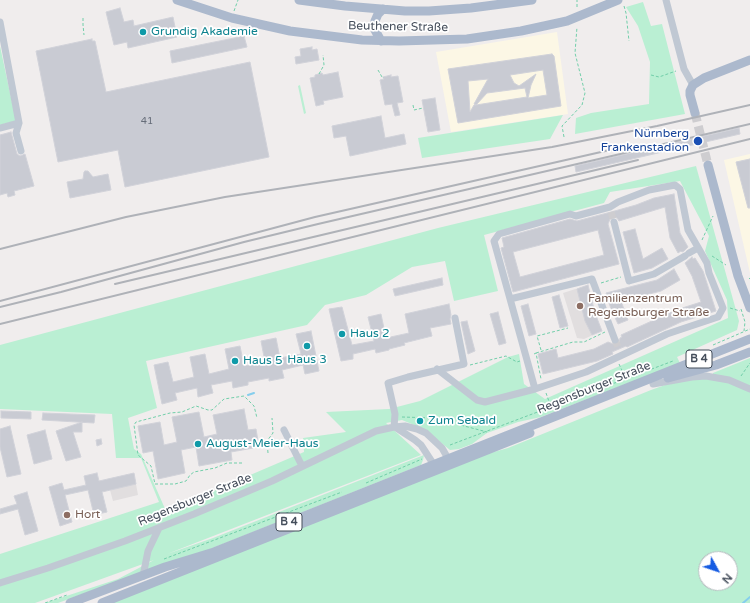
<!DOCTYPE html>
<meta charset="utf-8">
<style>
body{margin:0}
#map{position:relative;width:750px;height:603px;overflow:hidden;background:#f0eded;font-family:"Varela Round",sans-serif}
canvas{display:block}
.north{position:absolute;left:698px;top:551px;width:40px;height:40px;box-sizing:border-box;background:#fff;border:1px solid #b5b8bd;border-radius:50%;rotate:130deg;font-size:11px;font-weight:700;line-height:16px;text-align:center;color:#454e5b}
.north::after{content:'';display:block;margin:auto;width:14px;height:18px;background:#155be2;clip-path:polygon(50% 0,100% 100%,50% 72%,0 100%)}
</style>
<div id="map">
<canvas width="750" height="603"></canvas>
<div class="north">N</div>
</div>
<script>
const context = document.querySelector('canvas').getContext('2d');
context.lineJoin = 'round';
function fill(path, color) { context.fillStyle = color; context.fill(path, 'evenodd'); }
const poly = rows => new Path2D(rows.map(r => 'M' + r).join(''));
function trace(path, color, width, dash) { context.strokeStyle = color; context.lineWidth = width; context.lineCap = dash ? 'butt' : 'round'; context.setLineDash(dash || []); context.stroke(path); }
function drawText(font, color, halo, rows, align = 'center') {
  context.font = font + ' "Varela Round",sans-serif'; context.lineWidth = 3.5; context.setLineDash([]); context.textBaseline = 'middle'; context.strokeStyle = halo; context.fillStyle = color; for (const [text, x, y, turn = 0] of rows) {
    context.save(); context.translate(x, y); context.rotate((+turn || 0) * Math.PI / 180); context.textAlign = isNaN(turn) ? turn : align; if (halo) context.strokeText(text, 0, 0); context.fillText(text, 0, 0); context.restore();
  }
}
const commercial = poly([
 [557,32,568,114,451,132,436,52],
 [750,154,750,273,724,160]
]);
const education = poly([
 [588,285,595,313,602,331,584,339,577,338,563,293],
 [134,473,138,495,113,501,107,479]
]);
const green = poly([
 [643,2,651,26,662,24,685,114,575,134,576,118,591,113,649,104,650,62,638,26,626,7],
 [0,46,16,121,0,125],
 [300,85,306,113,304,114,298,86],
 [563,115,550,139,422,158,418,138],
 [696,166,739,321,737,330,677,357,680,363,541,417,518,422,487,433,472,444,459,449,450,450,424,429,402,420,386,423,421,455,167,554,213,538,424,455,423,460,421,465,195,555,153,568,58,603,45,603,118,579,154,560,35,603,0,603,0,554,159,502,141,458,116,458,112,414,0,409,0,345,438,228],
 [680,181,709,236,705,251,727,300,728,318,545,399,524,384,519,354,508,357,420,401,389,409,326,412,346,432,303,438,304,452,166,511,141,454,134,449,128,418,157,408,146,361,307,325,325,305,366,295,412,267,445,261,454,301,498,291,484,235,604,203,610,192],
 [750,358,750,387,713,374,713,373],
 [682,379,721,379,750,391,750,603,110,603,483,455,508,448,651,390],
 [706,559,730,559,730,583,706,583]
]);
const stream = poly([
 [248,395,254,393],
 [743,603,750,597]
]);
const building = poly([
 [120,8,124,22,133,20,134,26,173,17,177,37,128,48,127,42,114,45,106,12,120,8],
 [244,36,247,47,172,63,170,51,244,36],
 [92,39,92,41,95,41,106,92,250,62,269,157,125,187,118,150,58,162,36,51,92,39],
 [312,47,312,50,317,49,319,60,296,64,295,57,301,56,300,49,312,47],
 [552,54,554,56,561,106,458,123,448,69,552,54],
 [543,70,547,95,528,98,531,85,536,74,519,86,514,83,510,75,543,70],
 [488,79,474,104,476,105,474,105,470,112,468,81,488,79],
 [525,88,527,97,476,105,487,93,525,88],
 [338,72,343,97,323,101,324,104,316,106,310,78,315,77,315,75,322,73,323,75,338,72],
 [391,75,391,77,398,76,403,102,397,103,400,115,395,116,392,104,385,105,380,80,384,79,383,77,391,75],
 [435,98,440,130,428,132,422,100,435,98],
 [381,116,385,138,404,134,406,144,350,156,346,136,334,138,332,126,381,116],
 [739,128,740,134,576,172,575,166,588,163,739,128],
 [11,132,17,154,20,156,25,154,34,186,14,191,15,195,8,197,7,193,0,195,0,135,11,132],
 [750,159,750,208,748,208,736,162,750,159],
 [85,171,88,171,93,177,108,174,111,190,70,198,67,182,83,179,84,172,85,171],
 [674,194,680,233,688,247,684,251,682,252,681,251,678,253,670,238,665,207,619,221,617,218,613,217,610,219,608,224,619,264,513,292,501,248,504,247,502,238,570,219,577,221,611,212,636,205,654,198,674,194],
 [598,230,604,255,520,277,513,252,598,230],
 [635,229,643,259,662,248,668,259,652,268,634,273,623,232,635,229],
 [692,257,693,259,695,258,703,271,716,311,681,322,627,347,626,346,612,352,613,354,597,361,543,374,538,354,556,349,558,358,594,349,608,342,616,345,619,343,620,338,622,337,621,335,676,310,701,302,692,276,685,263,692,257],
 [674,269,680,280,661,291,621,301,628,320,618,324,611,309,606,293,657,280,674,269],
 [442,278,443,285,395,296,393,289,442,278],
 [588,285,595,313,602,331,592,335,585,321,577,289,588,285],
 [559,295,568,326,560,328,552,297,559,295],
 [449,304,451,315,450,319,451,324,430,328,432,336,404,343,405,345,389,349,389,350,376,353,375,349,353,354,353,359,341,361,329,309,342,307,352,345,374,341,368,317,381,314,386,338,409,333,405,314,449,304],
 [528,304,536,334,529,336,521,306,528,304],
 [498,312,506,343,499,345,490,314,498,312],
 [467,321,475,351,468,354,461,322,467,321],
 [311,331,319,371,305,374,303,365,282,370,284,378,269,381,269,378,248,382,248,385,233,388,232,381,211,385,213,393,198,397,197,388,175,393,177,400,162,404,154,365,168,362,173,382,194,377,190,357,205,354,209,374,229,369,225,349,240,346,244,366,265,362,261,341,276,338,280,358,301,354,296,334,311,331],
 [244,409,248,430,256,429,259,447,231,452,232,460,199,466,196,447,181,450,185,473,158,479,153,451,143,453,138,426,160,422,164,445,177,442,172,417,199,412,204,437,217,434,213,415,244,409],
 [1,411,31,412,31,419,1,418,1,411],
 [43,413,95,415,94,423,42,420,43,413],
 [82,422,82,432,73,432,81,457,66,461,56,431,82,422],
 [10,426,21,474,7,477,0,447,0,429,10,426],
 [45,430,52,459,34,464,27,435,45,430],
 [101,439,102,444,97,446,96,440,101,439],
 [97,473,99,481,134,473,136,484,102,492,107,512,94,515,88,490,65,495,72,522,60,526,49,487,62,483,64,490,86,485,84,476,97,473],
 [27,492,38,531,25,535,18,509,0,514,0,509,17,504,14,496,27,492]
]);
const minorTunnel = poly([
 [611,212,614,222],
 [615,340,619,349]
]);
const majorTunnel = poly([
 [695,113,708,165]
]);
const path = poly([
 [624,6,626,13,629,41],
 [577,7,577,0],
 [234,11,238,0],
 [83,18,83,25,84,35],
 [378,70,382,77,384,78],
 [319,74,324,65,323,55],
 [651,75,659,77,676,71],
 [413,105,414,110,423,108],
 [564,137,562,126,582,105,585,93,575,53,577,27],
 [702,240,713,216],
 [712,256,726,265],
 [749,279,750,278],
 [601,283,621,277],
 [730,308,740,311],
 [741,309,745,322,744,331],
 [713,345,750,329],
 [541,350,537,336,568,328],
 [536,353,573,342,584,342,605,332],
 [534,354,536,353,541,379],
 [619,364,626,379],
 [470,365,506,356,517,362,520,361],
 [741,376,750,363],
 [546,393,551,407],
 [402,417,434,418,487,432],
 [450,445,673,361],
 [268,453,267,441,273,433,272,418],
 [242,463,227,463,215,468,194,472,190,475,186,481,175,484,155,484,151,466,138,455,134,425,136,422,170,413,182,412,196,406,208,410,212,410,224,399,244,396,254,406,257,418],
 [366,483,422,459],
 [164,559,342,492],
 [45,603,67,595]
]);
const minor = poly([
 [666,0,684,69,693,85],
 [0,22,19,123,16,133,21,151],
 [0,128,19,123],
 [614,222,629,281,654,274,685,256],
 [689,253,698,248],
 [510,299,592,279,615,340],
 [437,369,477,400,485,402,535,389,494,241,499,234,570,214,576,216,610,207,618,202,649,190,675,185,680,189,688,230,707,263,709,273,723,308,718,317,667,334,586,372,535,389],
 [653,384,692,377,706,376,729,380,750,389],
 [394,427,395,414,388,383,408,377,464,364,455,318],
 [395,427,415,440,421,445,436,468],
 [284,430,302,466],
 [143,576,148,551,159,528],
 [0,583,48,568,125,541,194,514,272,481,376,431,394,427,405,426,417,429,426,433,442,448,446,455,448,463]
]);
const major = poly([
 [177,0,232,18,290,31,362,40,399,41,467,39,521,31,567,21,618,0],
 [299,0,345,6,405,11,429,11,471,8,532,0],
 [381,41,375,30,375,21,378,14,383,9],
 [695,113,690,95,690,91,693,85,704,78,750,60],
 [708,165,738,276,750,308],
 [668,378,716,365,750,352],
 [70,603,165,567,214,552,750,339],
 [102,603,530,433]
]);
const rail = poly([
 [0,249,126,217,225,197,552,147,657,126,750,105],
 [115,284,638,160],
 [0,301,315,217,623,147],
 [0,307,61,292,244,242,318,224,750,124],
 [0,324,750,139]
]);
const markers = [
 [143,32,4,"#0f9aa8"],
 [698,141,5,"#1a4fb4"],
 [580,306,4,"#8d6e63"],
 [342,334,4,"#0f9aa8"],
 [307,346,4,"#0f9aa8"],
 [235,361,4,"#0f9aa8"],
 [420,421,4,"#0f9aa8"],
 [198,444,4,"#0f9aa8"],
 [67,515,4,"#8d6e63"]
];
const numberNames = [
 ["41",147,121]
];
const shields = [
 [699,359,26],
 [289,522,26]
];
const shieldNames = [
 ["B 4",699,359],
 ["B 4",289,522]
];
const streetNames = [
 ["Beuthener Straße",398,27,1],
 ["Regensburger Straße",594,388,-22],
 ["Regensburger Straße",195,500,-22]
];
const cultureNames = [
 ["Grundig Akademie",151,32],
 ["Haus 2",350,334],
 ["Haus 3",307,360,"center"],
 ["Haus 5",243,361],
 ["Zum Sebald",428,421],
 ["August-Meier-Haus",206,444]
];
const transitNames = [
 ["Nürnberg",689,134],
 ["Frankenstadion",689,148]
];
const educationNames = [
 ["Familienzentrum",588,299],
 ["Regensburger Straße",588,313],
 ["Hort",75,515]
];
fill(commercial, '#fcf7e5');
fill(education, '#e1dedf');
fill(green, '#baefd3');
trace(stream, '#86ceed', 2);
fill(building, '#c9cbd3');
trace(building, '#d1d2d9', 1);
trace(minorTunnel, '#cecdd0', 7, [7, 3.5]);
trace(majorTunnel, '#cecdd0', 9, [9, 4.5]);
trace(path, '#71cea9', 1, [3, 2]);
trace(minor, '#c0c8d3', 7);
trace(major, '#acb9cd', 9);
trace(rail, '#afb2b8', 2);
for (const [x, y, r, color] of markers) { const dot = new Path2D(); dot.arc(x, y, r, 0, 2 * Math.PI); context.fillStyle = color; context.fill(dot); trace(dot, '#fff', 1.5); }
drawText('10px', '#666d79', null, numberNames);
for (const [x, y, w] of shields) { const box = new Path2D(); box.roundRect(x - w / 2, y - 9, w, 18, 3); context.fillStyle = '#fff'; context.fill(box); trace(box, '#454e5b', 1); }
drawText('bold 11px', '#454e5b', null, shieldNames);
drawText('12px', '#454e5b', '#fff', streetNames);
drawText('12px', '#0d838f', '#fff', cultureNames, 'left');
drawText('12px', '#164399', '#fff', transitNames, 'right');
drawText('12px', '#785e54', '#fff', educationNames, 'left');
</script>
